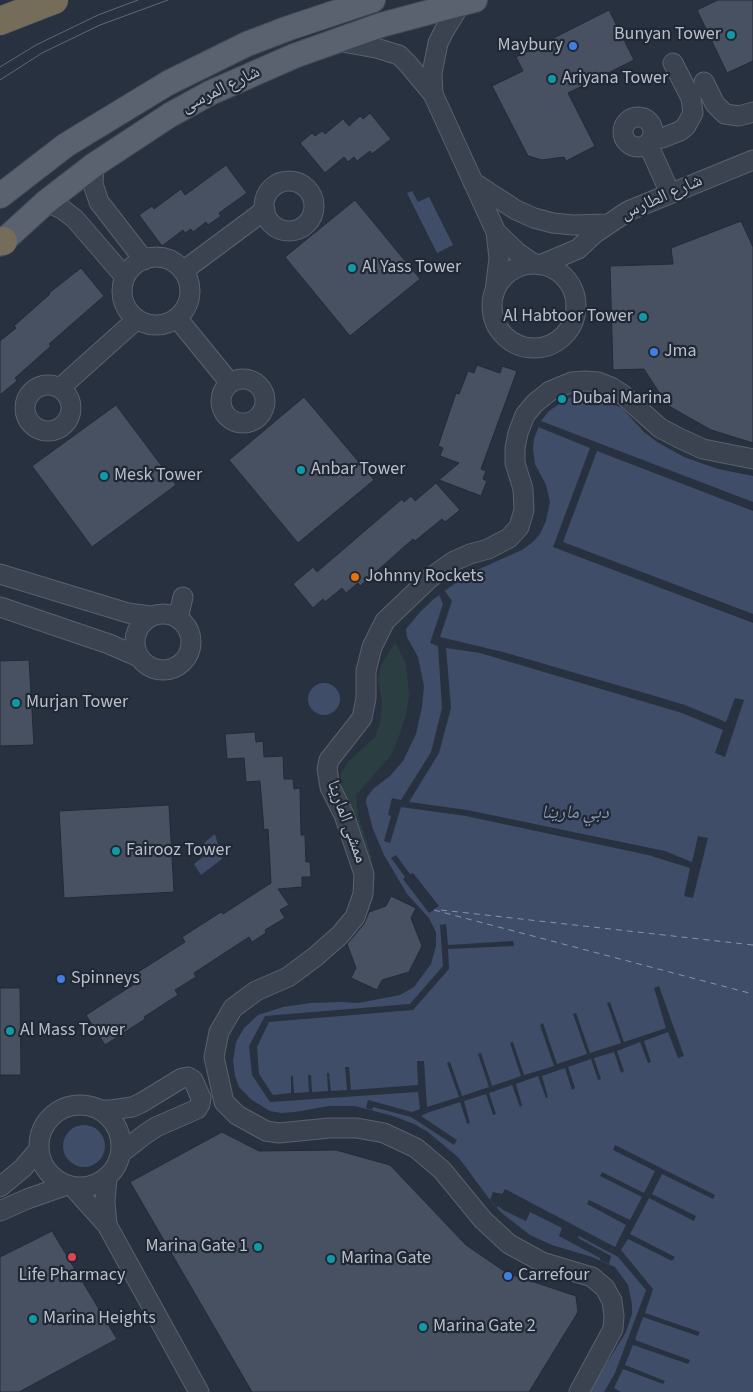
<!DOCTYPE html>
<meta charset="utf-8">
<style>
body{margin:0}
canvas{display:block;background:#283140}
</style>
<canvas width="753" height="1392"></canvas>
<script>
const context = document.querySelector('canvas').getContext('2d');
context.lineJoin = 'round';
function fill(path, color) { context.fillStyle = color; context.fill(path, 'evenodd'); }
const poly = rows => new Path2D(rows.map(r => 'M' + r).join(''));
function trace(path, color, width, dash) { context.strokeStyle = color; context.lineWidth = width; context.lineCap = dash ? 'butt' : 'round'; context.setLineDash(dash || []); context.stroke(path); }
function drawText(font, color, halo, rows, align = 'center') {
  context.font = font + ' "Source Sans 3","Noto Naskh Arabic",sans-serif'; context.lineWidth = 4.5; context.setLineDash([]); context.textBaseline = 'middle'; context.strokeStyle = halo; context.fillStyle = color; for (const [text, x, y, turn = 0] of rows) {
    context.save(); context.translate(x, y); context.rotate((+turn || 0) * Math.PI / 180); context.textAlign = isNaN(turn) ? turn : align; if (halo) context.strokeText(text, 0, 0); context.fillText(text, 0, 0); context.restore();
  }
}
const green = poly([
 [395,643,406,663,409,696,406,715,399,736,391,755,356,795,358,816,372,858,369,861,341,793,341,773,348,762,375,737,380,723,382,702,378,680,381,665]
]);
const water = poly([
 [412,191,418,202,429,197,453,245,437,253,407,193],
 [580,396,596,397,622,408,644,432,657,442,684,457,718,469,753,476,753,1392,589,1392,626,1332,632,1314,632,1304,628,1285,615,1267,592,1257,552,1245,530,1235,503,1214,493,1204,459,1158,428,1132,414,1124,393,1116,355,1106,329,1106,295,1112,281,1113,270,1111,252,1100,239,1087,235,1076,233,1061,236,1042,244,1028,258,1015,283,1007,311,1003,341,1002,358,1003,400,995,414,987,431,964,436,946,436,932,429,918,407,894,384,855,373,829,366,802,367,797,373,789,390,776,403,761,416,734,422,707,424,686,418,657,407,637,406,629,421,611,435,598,468,574,522,550,533,542,540,534,546,521,550,502,546,485,535,464,533,449,534,439,541,421,549,411,568,398],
 '308 699a16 16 0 1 1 32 0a16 16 0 1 1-32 0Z',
 [215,834,222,859,201,875,194,864,207,854,204,843],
 '63 1146a21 21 0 1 1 42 0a21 21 0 1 1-42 0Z'
]);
const pier = poly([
 [541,421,753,502,753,511,597,451,563,542,753,614,753,623,553,547,590,448,538,427],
 [444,590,452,601,440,637,503,652,655,696,685,705,726,722,735,698,744,700,725,757,715,753,723,730,682,713,480,653,446,648,451,708,439,753,409,802,467,810,665,851,692,862,698,836,708,838,693,898,684,896,690,868,648,855,466,816,401,807,390,843,384,841,391,816,388,815,392,798,401,800,431,752,442,708,438,646,430,643,443,604,439,595],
 [396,855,410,874,413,873,439,906,429,913,403,879,405,877,391,858],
 [446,924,448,945,513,941,514,946,448,949,449,969,413,1010,269,1022,257,1047,259,1074,273,1095,291,1093,291,1076,293,1076,294,1093,309,1092,308,1075,311,1075,312,1092,328,1091,327,1073,329,1073,331,1091,347,1090,345,1067,349,1067,351,1090,418,1085,417,1061,424,1061,427,1107,459,1097,447,1063,450,1062,462,1096,489,1087,478,1054,481,1053,492,1086,521,1076,510,1043,513,1042,524,1075,554,1066,540,1025,543,1023,557,1064,587,1054,573,1014,576,1013,590,1053,621,1043,607,1003,610,1002,624,1042,666,1028,654,988,659,986,684,1056,678,1058,668,1032,644,1041,651,1062,648,1063,640,1042,617,1051,624,1071,621,1073,614,1052,594,1058,601,1079,598,1080,591,1059,568,1067,575,1088,572,1090,565,1068,542,1076,548,1097,546,1098,538,1076,516,1084,522,1105,520,1107,512,1085,489,1093,496,1114,493,1115,486,1094,464,1101,470,1123,467,1124,460,1102,427,1113,421,1116,457,1140,454,1145,411,1117,373,1107,372,1110,366,1108,368,1100,412,1112,420,1109,418,1092,270,1102,252,1075,249,1046,265,1016,410,1004,443,966,440,925],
 [615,1145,715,1195,713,1199,662,1174,652,1194,696,1216,694,1221,649,1198,630,1234,675,1257,672,1261,628,1239,621,1250,653,1289,645,1313,700,1332,698,1336,643,1317,635,1340,690,1360,688,1364,633,1345,625,1365,665,1381,663,1384,623,1369,614,1388,621,1392,604,1392,615,1373,646,1290,618,1257,579,1236,578,1238,611,1256,609,1264,600,1260,600,1258,559,1236,562,1228,530,1212,526,1221,503,1210,498,1206,497,1208,490,1200,493,1192,502,1194,505,1189,615,1247,626,1225,587,1204,589,1200,630,1220,642,1197,600,1176,602,1172,644,1193,655,1171,613,1150]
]);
const ferry = poly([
 [434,910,753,994],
 [441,910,753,945]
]);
const building = poly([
 [718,0,753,0,753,61,727,73,697,10,718,0],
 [609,10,634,60,568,93,595,146,566,161,564,157,542,160,528,156,492,86,523,71,516,57,609,10],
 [370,113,391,139,372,154,370,151,357,161,354,157,348,162,344,157,325,173,300,143,312,133,315,136,322,131,325,134,343,119,349,126,360,116,363,119,370,113],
 [226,165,247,193,219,213,221,216,208,225,206,222,193,232,191,229,185,233,183,230,162,246,139,215,152,206,154,209,181,189,185,195,226,165],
 [355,200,420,279,350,336,285,257,355,200],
 [741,221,753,247,753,443,711,430,667,405,644,369,613,370,610,266,673,264,671,248,741,221],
 [81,268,104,296,49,344,51,346,15,378,17,381,0,395,0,341,16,328,14,326,50,294,49,293,81,268],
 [477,365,500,373,502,366,517,371,481,469,486,471,483,479,487,481,481,496,439,480,459,463,440,456,443,448,438,446,456,393,459,394,468,371,474,373,477,365],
 [304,397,374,480,298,543,229,460,304,397],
 [116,405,176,485,92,547,32,466,116,405],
 [436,483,460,510,445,522,442,519,415,541,413,539,360,586,358,583,346,593,342,588,325,602,323,599,313,608,293,584,313,567,317,572,402,499,404,502,411,496,415,501,436,483],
 [29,660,34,745,0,746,0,661,29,660],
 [255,732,256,742,263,741,264,757,283,756,284,779,293,779,294,789,300,788,301,835,305,835,306,862,310,862,311,877,302,877,302,887,278,889,289,905,280,910,285,918,265,930,266,933,252,942,249,937,194,973,196,977,175,990,178,995,144,1017,145,1019,105,1045,86,1015,136,983,132,976,185,942,182,937,221,912,223,914,271,883,268,829,264,830,260,781,246,782,244,758,227,759,225,734,255,732],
 [169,805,174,892,64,898,59,811,169,805],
 [391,896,416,908,411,918,422,946,409,972,382,980,377,990,351,978,356,968,347,944,364,924,369,912,386,906,391,896],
 [0,988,20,988,21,1075,0,1075,0,988],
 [222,1132,259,1151,336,1150,390,1165,466,1245,507,1273,576,1296,578,1312,529,1392,252,1392,130,1182,222,1132],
 [52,1231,117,1339,19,1392,0,1392,0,1257,52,1231]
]);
const minor = poly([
 [337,41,376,48,399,55,408,64,433,94,496,232,499,258,495,291],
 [704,82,715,104,725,114,739,116,753,112],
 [433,94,432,73,438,43,444,31,461,3],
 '623 132a15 15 0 1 1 30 0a15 15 0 1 1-30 0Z',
 [652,139,662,138,680,131,686,126,693,113,691,98,673,63],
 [648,144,670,193],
 [94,165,93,184,99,202,144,260],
 '264 206a25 25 0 1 1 50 0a25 25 0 1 1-50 0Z',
 [473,182,516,210,534,218,553,223,573,225,606,224],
 [46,202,62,209,75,219,125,277],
 [496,232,517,252,534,264],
 '122 291a34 34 0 1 1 68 0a34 34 0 1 1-68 0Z',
 '492 306a42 42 0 1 1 84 0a42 42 0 1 1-84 0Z',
 [540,265,578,249,594,234,628,211,753,160],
 [183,271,265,210],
 [177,318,230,383],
 '221 401a22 22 0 1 1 44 0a22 22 0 1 1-44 0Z',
 '25 408a23 23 0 1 1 46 0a23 23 0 1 1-46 0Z',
 [60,388,137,319],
 [0,574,128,613,150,616],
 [0,607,109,644,139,657],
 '135 642a28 28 0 1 1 56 0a28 28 0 1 1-56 0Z',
 [178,618,183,597],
 '39 1146a41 41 0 1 1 82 0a41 41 0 1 1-82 0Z',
 [101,1110,111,1110,132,1107,141,1103,182,1078,188,1077,193,1080,201,1098,200,1104,197,1109,156,1127,144,1135,121,1153],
 [72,1186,107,1225,199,1392],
 [0,1187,23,1168,39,1149],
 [0,1211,27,1199,67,1185],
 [107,1225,105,1202,107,1177],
 [579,1392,613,1329,614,1316,612,1301,605,1288,592,1277,542,1262,509,1244,483,1220,442,1170,416,1148,384,1133,357,1128,329,1128,279,1133,266,1131,237,1115,224,1102,214,1057,219,1032,233,1008,256,991,288,977,315,957,340,935,355,917,363,894,364,874,344,815,330,787,327,769,329,760,362,718,366,698,366,671,372,647,385,621,430,578,454,561,470,554,488,549,509,538,519,527,524,510,523,489,515,463,515,448,518,433,525,415,535,403,550,391,572,382,585,381,598,382,611,387,622,394,660,428,679,438,703,449,753,459]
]);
const major = poly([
 [0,196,66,145,168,83,247,44,289,28,373,0],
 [0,244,46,202,94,165,170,115,210,93,294,56,381,25,475,0]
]);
const highway = poly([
 [0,21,54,0],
 [0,241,3,241]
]);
const tram = poly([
 [0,67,36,45,98,15,138,0],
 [0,80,42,53,100,25,168,0]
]);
const markers = [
 [731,35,5,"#0f9aa8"],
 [573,46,5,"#3f7fe0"],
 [552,79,5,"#0f9aa8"],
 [352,268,5,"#0f9aa8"],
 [643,317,5,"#0f9aa8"],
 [654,352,5,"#3f7fe0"],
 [562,399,5,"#0f9aa8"],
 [301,470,5,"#0f9aa8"],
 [104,476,5,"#0f9aa8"],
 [355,577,5,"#e8710a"],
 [16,703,5,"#0f9aa8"],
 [116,851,5,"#0f9aa8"],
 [61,979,5,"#3f7fe0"],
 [10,1031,5,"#0f9aa8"],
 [258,1247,5,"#0f9aa8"],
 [72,1257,5,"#e0444e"],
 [331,1259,5,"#0f9aa8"],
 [508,1276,5,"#3f7fe0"],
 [33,1319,5,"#0f9aa8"],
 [423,1327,5,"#0f9aa8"]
];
const poiNames = [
 ["Bunyan Tower",721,35,"right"],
 ["Maybury",563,46,"right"],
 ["Ariyana Tower",562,79],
 ["Al Yass Tower",362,268],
 ["Al Habtoor Tower",633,317,"right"],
 ["Jma",664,352],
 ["Dubai Marina",572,399],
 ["Anbar Tower",311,470],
 ["Mesk Tower",114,476],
 ["Johnny Rockets",365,577],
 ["Murjan Tower",26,703],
 ["Fairooz Tower",126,851],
 ["Spinneys",71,979],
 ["Al Mass Tower",20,1031],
 ["Marina Gate 1",248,1247,"right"],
 ["Marina Gate",341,1259],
 ["Life Pharmacy",72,1276,"center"],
 ["Carrefour",518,1276],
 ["Marina Heights",43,1319],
 ["Marina Gate 2",433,1327]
];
const streetNames = [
 ["شارع المرسى",221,90,-26],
 ["شارع الطارس",662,198,-24],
 ["ممشى المارينا",346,822,70]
];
const waterNames = [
 ["دبي مارينا",575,814]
];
fill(green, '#2b3f42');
fill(water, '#404d68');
fill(pier, '#283140');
trace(ferry, '#8393af', 1, [6, 5]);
fill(building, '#485161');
trace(building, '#232a37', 1);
trace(minor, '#5a616d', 21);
trace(major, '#464c59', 26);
trace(highway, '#474e5a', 29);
trace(minor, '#3c4350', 19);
trace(major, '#5a6270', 24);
trace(highway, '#756c5a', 28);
trace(tram, '#5f6776', 1);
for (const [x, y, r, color] of markers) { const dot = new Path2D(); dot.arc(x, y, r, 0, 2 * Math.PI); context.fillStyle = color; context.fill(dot); trace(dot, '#212835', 2); }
drawText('18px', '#b9bfca', '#212835', poiNames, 'left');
drawText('18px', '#b9bfca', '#212835', streetNames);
drawText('italic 19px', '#8393af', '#212835', waterNames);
</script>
